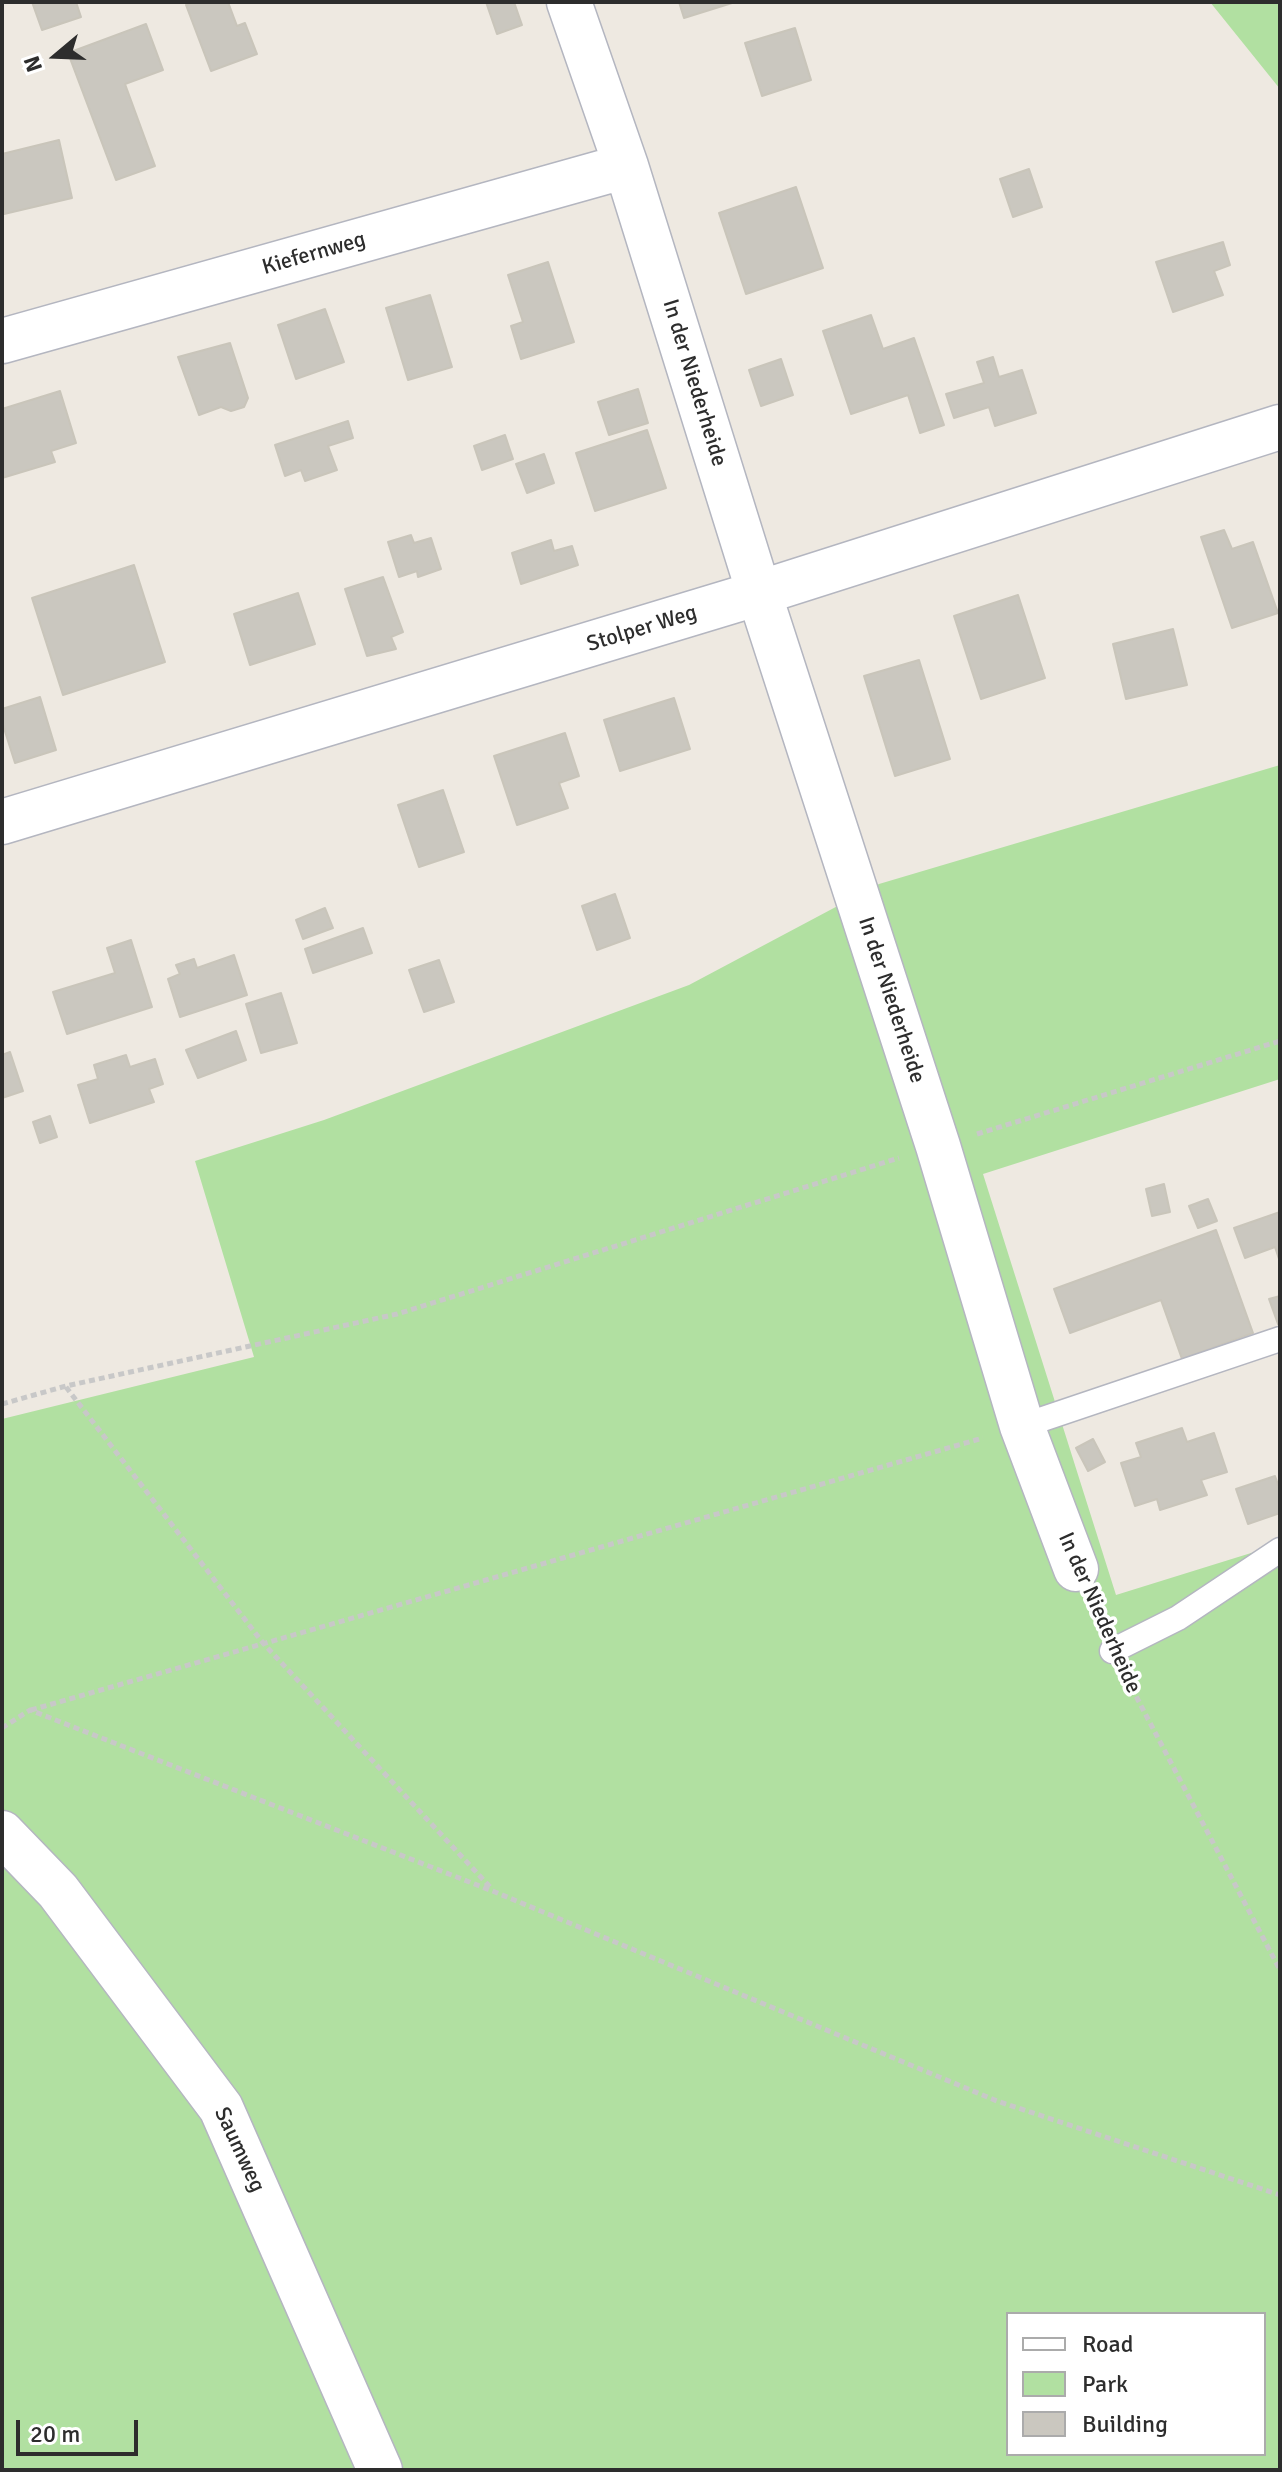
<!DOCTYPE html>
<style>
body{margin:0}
#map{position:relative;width:1282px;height:2472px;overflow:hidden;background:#eee9e1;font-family:Signika,sans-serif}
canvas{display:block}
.frame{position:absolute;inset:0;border:4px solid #2d2d2d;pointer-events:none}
.legend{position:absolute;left:1006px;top:2312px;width:260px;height:144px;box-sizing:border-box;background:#fff;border:2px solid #ababab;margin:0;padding:10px 14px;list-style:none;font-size:24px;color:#2d2d2d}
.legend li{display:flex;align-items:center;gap:16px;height:40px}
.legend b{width:40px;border:2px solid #ababab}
.north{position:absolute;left:16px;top:16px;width:80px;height:80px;-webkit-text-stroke:6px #fff;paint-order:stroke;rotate:251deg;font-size:22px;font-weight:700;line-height:32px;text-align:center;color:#2d2d2d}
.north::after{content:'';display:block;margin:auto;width:28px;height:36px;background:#2d2d2d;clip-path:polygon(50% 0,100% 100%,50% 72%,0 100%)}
.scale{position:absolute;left:16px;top:2420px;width:122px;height:36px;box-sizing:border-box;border:4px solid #2d2d2d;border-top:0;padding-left:10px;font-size:24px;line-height:28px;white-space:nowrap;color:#2d2d2d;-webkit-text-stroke:6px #fff;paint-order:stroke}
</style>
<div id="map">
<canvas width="1282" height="2472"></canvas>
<div class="frame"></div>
<ul class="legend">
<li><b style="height:10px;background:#fff"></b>Road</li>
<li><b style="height:22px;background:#b1e0a1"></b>Park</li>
<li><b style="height:22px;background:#cac7bf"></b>Building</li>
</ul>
<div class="north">N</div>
<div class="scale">20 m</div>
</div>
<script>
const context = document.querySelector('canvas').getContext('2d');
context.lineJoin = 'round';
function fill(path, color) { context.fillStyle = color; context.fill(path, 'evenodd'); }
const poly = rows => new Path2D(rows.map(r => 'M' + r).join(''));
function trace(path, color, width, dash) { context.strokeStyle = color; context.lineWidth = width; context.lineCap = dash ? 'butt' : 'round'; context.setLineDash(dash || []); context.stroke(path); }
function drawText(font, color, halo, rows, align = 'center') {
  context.font = font + ' Signika,sans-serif'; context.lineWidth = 7; context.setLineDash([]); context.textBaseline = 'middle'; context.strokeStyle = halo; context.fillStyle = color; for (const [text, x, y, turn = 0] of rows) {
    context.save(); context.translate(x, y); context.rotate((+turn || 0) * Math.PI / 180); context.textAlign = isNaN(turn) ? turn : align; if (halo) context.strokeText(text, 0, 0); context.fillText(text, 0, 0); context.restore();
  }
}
const green = poly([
 [1210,2,1280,2,1280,89],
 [1280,765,1280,1079,983,1174,1116,1595,1280,1544,1280,2470,2,2470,2,1419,254,1357,195,1161,324,1120,689,985,879,884],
 [1008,2314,1264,2314,1264,2454,1008,2454]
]);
const building = poly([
 [32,2,76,2,81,17,42,30,32,2],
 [193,2,228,2,237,26,245,23,257,54,211,71,186,5,193,2],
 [486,2,514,2,522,25,497,34,486,2],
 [679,2,732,2,732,3,684,18,679,2],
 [146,24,163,70,125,84,155,166,116,180,68,53,146,24],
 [795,28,811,80,762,96,745,43,795,28],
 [59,140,72,198,4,214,2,154,59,140],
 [1029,169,1042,207,1013,217,1000,179,1029,169],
 [796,187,823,268,746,294,719,213,796,187],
 [1223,242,1230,265,1214,271,1223,295,1173,312,1156,262,1223,242],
 [548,262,574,342,521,359,511,326,523,322,508,275,548,262],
 [430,295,452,367,408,380,386,308,430,295],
 [325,309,344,362,296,379,278,325,325,309],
 [871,315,883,349,914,338,944,425,920,433,908,395,851,414,823,331,871,315],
 [230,343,248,398,244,407,231,411,221,407,199,415,178,357,230,343],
 [993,357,999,377,1022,370,1036,413,995,426,989,407,954,418,946,394,984,383,977,362,993,357],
 [781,359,793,395,761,406,749,370,781,359],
 [638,389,648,423,609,435,598,402,638,389],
 [60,391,76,443,51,451,55,462,2,478,2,409,60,391],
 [348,421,353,438,328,446,337,470,305,481,301,470,285,476,275,445,348,421],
 [647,430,666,488,595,511,576,453,647,430],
 [505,435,513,459,482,470,474,446,505,435],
 [544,454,554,483,527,493,516,464,544,454],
 [1224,530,1232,549,1253,542,1278,613,1232,628,1201,537,1224,530],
 [411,535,414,543,431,538,441,569,418,577,417,571,399,577,388,542,411,535],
 [551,540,554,551,572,546,578,565,521,584,512,553,551,540],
 [134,565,165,662,63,695,32,598,134,565],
 [383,577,403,632,391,637,396,649,367,656,345,589,383,577],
 [298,593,315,644,250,665,234,614,298,593],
 [1018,595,1045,678,981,699,954,616,1018,595],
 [1173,629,1187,685,1126,699,1113,644,1173,629],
 [919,660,950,759,895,776,864,676,919,660],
 [40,697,56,750,15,763,2,722,2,709,40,697],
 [674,698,690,749,620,771,604,720,674,698],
 [565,733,579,776,559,783,568,808,517,825,494,756,565,733],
 [443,790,464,852,419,867,398,805,443,790],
 [615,894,630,938,597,950,582,906,615,894],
 [325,908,333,928,303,939,296,920,325,908],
 [363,928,372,953,313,973,305,949,363,928],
 [131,940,152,1007,67,1034,53,992,115,973,107,948,131,940],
 [234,955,247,995,180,1017,168,979,180,974,176,965,194,959,197,968,234,955],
 [439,960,454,1002,424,1012,409,970,439,960],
 [281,993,297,1043,261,1053,246,1004,281,993],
 [236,1031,246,1060,198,1078,186,1050,236,1031],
 [10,1052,23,1091,2,1098,2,1055,10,1052],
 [126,1055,130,1067,155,1059,163,1084,149,1089,154,1102,90,1123,78,1085,98,1079,94,1065,126,1055],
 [50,1116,57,1137,40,1143,33,1122,50,1116],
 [1164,1184,1170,1212,1152,1216,1146,1189,1164,1184],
 [1208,1199,1217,1221,1198,1228,1189,1206,1208,1199],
 [1280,1212,1280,1262,1275,1247,1245,1258,1234,1228,1280,1212],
 [1216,1230,1253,1333,1182,1359,1161,1300,1070,1333,1054,1289,1216,1230],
 [1280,1296,1280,1323,1278,1324,1269,1299,1280,1296],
 [1182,1428,1187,1442,1214,1433,1227,1472,1201,1480,1207,1495,1160,1510,1157,1499,1135,1506,1121,1463,1141,1457,1136,1443,1182,1428],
 [1093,1439,1105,1462,1088,1471,1076,1448,1093,1439],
 [1275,1476,1280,1490,1280,1513,1248,1524,1236,1489,1275,1476]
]);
const path = poly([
 [977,1134,1280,1041],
 [66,1387,263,1643,491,1888],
 [2,1404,66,1386,397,1314,899,1158],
 [1127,1679,1280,1970],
 [31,1710,983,1438],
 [2,1728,30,1710,495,1892,997,2101,1280,2195]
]);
const lane = poly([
 [1022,1426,1280,1339],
 [1112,1651,1178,1618,1280,1550]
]);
const street = poly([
 [569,2,626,166,759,593,938,1146,1022,1426,1076,1569],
 [2,341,626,166],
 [2,822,759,593,1280,427],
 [2,1833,58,1891,221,2108,380,2470]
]);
const streetNames = [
 ["Kiefernweg",314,254,-16],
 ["In der Niederheide",694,383,73],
 ["Stolper Weg",642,629,-17],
 ["In der Niederheide",891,1000,72],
 ["In der Niederheide",1099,1613,66],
 ["Saumweg",239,2150,65]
];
fill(green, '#b1e0a1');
fill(building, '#cac7bf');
trace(building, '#c9c5ba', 2);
trace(lane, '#b4b6c0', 27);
trace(street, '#b4b6c0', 47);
trace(path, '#c8c8c8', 5, [6, 4]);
trace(lane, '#fff', 24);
trace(street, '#fff', 44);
drawText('22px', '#2d2d2d', '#fff', streetNames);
</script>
